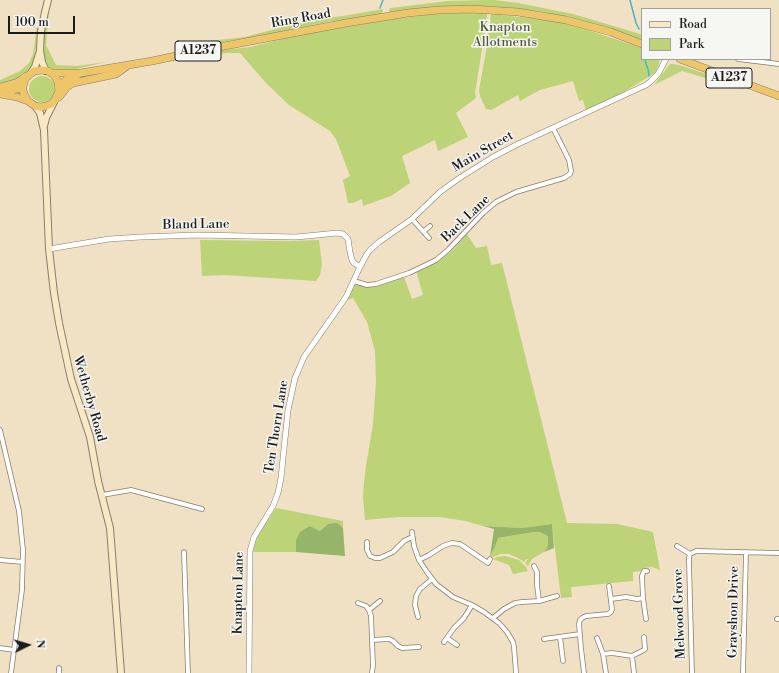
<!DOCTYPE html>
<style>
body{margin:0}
#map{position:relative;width:779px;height:673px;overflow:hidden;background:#f0e0c4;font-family:"Libre Bodoni",serif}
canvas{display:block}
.legend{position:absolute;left:641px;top:8px;width:130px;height:52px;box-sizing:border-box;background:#f6f6f2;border:1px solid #9f9f9c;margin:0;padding:5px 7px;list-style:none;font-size:12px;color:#1c1c1c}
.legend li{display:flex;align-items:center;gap:8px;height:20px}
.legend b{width:20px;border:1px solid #9f9f9c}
.north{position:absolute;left:8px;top:625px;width:40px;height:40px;-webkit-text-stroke:3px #f6f6f2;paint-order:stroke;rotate:85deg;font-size:11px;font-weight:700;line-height:16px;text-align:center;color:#1c1c1c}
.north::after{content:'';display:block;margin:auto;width:14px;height:18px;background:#1c1c1c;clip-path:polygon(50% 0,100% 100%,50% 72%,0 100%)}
.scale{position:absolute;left:8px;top:16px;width:67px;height:18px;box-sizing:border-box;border:2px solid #1c1c1c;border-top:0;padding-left:5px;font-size:12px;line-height:14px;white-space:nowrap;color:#1c1c1c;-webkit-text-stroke:3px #f6f6f2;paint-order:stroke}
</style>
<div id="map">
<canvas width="779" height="673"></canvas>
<ul class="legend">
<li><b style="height:5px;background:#f8e8c3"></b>Road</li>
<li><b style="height:11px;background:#bdd377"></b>Park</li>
</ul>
<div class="north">N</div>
<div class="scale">100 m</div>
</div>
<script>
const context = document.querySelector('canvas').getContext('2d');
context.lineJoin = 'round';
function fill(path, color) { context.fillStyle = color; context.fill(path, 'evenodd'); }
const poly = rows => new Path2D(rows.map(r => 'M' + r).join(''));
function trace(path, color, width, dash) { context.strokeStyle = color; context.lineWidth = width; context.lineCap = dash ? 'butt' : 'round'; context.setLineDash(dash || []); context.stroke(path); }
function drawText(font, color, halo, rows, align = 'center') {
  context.font = font + ' "Libre Bodoni",serif'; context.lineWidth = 3; context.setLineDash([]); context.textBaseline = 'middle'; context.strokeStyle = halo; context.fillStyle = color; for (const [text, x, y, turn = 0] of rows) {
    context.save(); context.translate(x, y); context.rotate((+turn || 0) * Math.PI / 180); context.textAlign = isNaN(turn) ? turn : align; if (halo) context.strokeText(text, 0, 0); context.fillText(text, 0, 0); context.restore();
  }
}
const green = poly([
 [484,0,494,0,518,3,573,14,637,33,642,35,642,41,563,17,545,12,512,8,485,6,462,6,390,13,389,11,390,8,448,1],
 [49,8,46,45,56,65,77,66,106,62,77,69,63,71,52,70,46,64,44,54,44,34],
 [383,9,382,14,344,21,331,21,275,33,228,41,189,48,178,48,209,41,245,37,279,28,323,18,343,16],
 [474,12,487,13,487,18,475,93,476,98,456,113,468,137,438,151,435,140,402,156,410,183,391,196,363,206,362,199,353,203,348,203,343,180,350,176,336,139,330,131,289,105,266,83,240,53,227,53,206,55,214,51,250,47,298,35,394,19,435,14],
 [491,14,549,20,579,27,642,48,642,59,659,59,659,64,655,73,620,94,586,111,583,100,579,101,573,81,540,90,520,101,518,95,491,110,486,109,480,96,479,90,486,51],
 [37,26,38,28,37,40,34,60,31,68,23,77,0,85,0,80,20,71,29,63,33,54],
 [670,64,672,64,679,65,722,79,742,86,743,89,682,71,654,85],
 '29 89a13 13 0 1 1 26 0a13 13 0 1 1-26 0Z',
 [467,234,476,248,487,246,491,265,502,263,567,523,617,524,653,532,660,570,652,567,644,568,641,571,633,572,633,581,571,587,572,597,561,598,552,524,522,528,483,526,465,521,440,517,397,517,365,520,363,497,364,483,366,466,373,424,376,381,375,351,367,322,353,298,348,300,350,294,354,286,356,284,374,287,404,277,412,299,423,295,417,274,417,272,439,261,454,249],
 [200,240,289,241,319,240,322,264,320,275,316,281,225,275,202,276],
 [276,508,343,521,343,528,339,524,328,524,320,531,310,526,296,540,296,552,253,552,255,543,261,531],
 [534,532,539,532,546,535,548,537,548,544,547,548,544,552,532,559,528,566,525,563,528,559,526,559,524,562,518,558,509,554,501,554,493,557,490,556,495,547,498,538],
 [505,556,509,557,519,560,526,567,528,571,513,574,509,565,493,559,497,557]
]);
const forest = poly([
 [335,523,339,524,343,528,345,556,296,552,296,540,300,532,310,526,320,531,328,524],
 [552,524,554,548,544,552,547,548,548,544,548,537,546,535,539,532,534,532,498,538,495,547,490,556,494,529,483,526,522,528]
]);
const stream = poly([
 [630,0,636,23,639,29],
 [380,8,383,0],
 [645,59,646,64,648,69,649,76]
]);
const minor = poly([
 [738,59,779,64],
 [412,219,429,238],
 [424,231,430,226],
 [354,281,367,285,376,284,409,273,430,263,436,260,449,249,483,213,496,202,516,192,564,178,570,174,571,171,569,160,553,128],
 [0,430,19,511,23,550,22,590,11,673],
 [102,495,131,490,202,509],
 [412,532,414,546,419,560,427,572,436,584,453,597,472,605,484,612,499,623,507,632,513,642,514,647,516,673],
 [367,542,367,550,370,556,375,558,380,558,393,552,404,541,412,537],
 [677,546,690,554],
 [184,552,188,673],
 [0,560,23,562],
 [419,560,429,555,443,546,452,543,460,544,463,546,488,563,490,559],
 [534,566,537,572,537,585,539,601],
 [643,598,642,576,644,571,647,571],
 [611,599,626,597,637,599,643,598,646,619],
 [358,603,366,606,369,610,371,616,373,665,372,673],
 [369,610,380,601],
 [418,617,415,605,416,596,420,589,432,579],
 [493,618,504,609,515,603,522,602,539,601,557,596],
 [777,619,779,619],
 [560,637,563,661],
 [447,638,457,645],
 [597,638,603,654,606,673],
 [544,639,580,634],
 [372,640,389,639,393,641,398,646,402,648,419,647],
 [444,642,454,628,464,618,472,605],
 [0,648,14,650],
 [603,654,612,653,632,656],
 [632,656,644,650,645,649,644,637],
 [632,656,634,673],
 [59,673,59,668],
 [584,673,581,648,579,624,580,620,582,618,586,616,608,614,611,612,612,609,609,586],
 [692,673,689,562,689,558,690,554,696,551,779,553],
 [743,673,746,552]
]);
const tertiary = poly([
 [49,249,109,239,141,237,197,235,296,237,307,236,337,233,343,234,348,239,350,252,352,260,354,263,360,267],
 [249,673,250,551,254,537,273,506,278,493,281,478,288,410,295,378,304,357,346,297,360,267,367,254,371,249,379,242,412,219,440,192,458,179,493,157,518,144,646,85,650,82,658,74,666,59]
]);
const secondary = poly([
 [46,71,42,62,40,50,41,31,45,12,48,0],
 [31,73,35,67,40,51],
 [35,106,40,113,44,130,49,249,54,293,59,323,71,379,90,437,98,481,110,528,121,673],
 [44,126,46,118,54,102]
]);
const trunk = poly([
 [680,59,779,96],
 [51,73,81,73,152,61,219,47,346,23,408,13,439,10,471,9,518,12,566,20,611,32,642,44],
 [59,86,66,80,79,74],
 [0,87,16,83,21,80,26,76],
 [0,94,17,97,28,101,35,106,41,107,46,106,51,104,55,100,59,91,58,82,54,75,48,71,42,70,34,71,28,76,25,79,23,86,23,91,25,96,28,101],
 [0,94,17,89,23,86],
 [59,97,67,87,73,83,116,74,126,67]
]);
const shields = [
 [198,51,46],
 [729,78,46]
];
const shieldNames = [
 ["A1237",198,51],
 ["A1237",729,78]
];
const streetNames = [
 ["Ring Road",301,19,-10],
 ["Main Street",483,152,-30],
 ["Back Lane",466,219,-44],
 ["Bland Lane",196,225,-1],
 ["Wetherby Road",89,399,74],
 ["Ten Thorn Lane",277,427,-81],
 ["Knapton Lane",239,593,-89],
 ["Grayshon Drive",734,612,-89],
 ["Melwood Grove",680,614,-92]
];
const parkNames = [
 ["Knapton",505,28],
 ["Allotments",505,43]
];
fill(green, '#bdd377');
fill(forest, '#96b568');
trace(stream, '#49b6c4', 1.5);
trace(minor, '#867e70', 5.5);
trace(tertiary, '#867e70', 6);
trace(secondary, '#867e70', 8);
trace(trunk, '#867e70', 8);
trace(minor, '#fff', 4);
trace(tertiary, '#fff', 5);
trace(secondary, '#f8e8c3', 6);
trace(trunk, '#eec569', 7);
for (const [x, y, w] of shields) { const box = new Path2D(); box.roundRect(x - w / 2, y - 10, w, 20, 3); context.fillStyle = '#f6f6f2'; context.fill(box); trace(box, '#1c1c1c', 1); }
drawText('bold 12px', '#1c1c1c', null, shieldNames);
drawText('13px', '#1c1c1c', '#f6f6f2', streetNames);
drawText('13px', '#545c3c', '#f6f6f2', parkNames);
</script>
